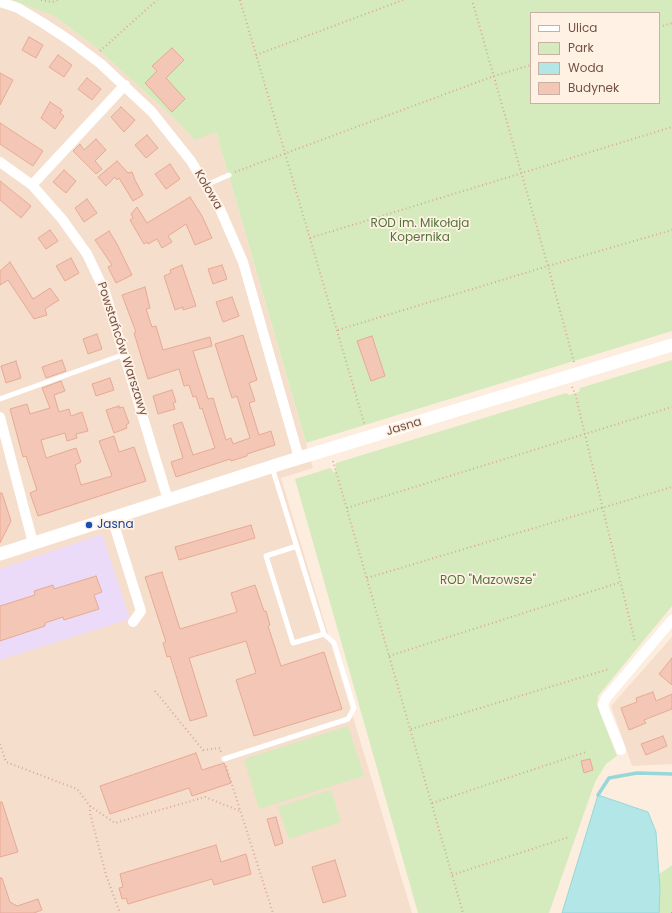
<!DOCTYPE html>
<meta charset="utf-8">
<style>
body{margin:0}
#map{position:relative;width:672px;height:913px;overflow:hidden;background:#fdedde;font-family:Poppins,sans-serif}
canvas{display:block}
.legend{position:absolute;left:530px;top:12px;width:130px;height:92px;box-sizing:border-box;background:#fff2e5;border:1px solid #c7b1a5;margin:0;padding:5px 7px;list-style:none;font-size:12px;color:#745045}
.legend li{display:flex;align-items:center;gap:8px;height:20px}
.legend b{width:20px;border:1px solid #c7b1a5}
</style>
<div id="map">
<canvas width="672" height="913"></canvas>
<ul class="legend">
<li><b style="height:5px;background:#fff"></b>Ulica</li>
<li><b style="height:11px;background:#d5ebbd"></b>Park</li>
<li><b style="height:11px;background:#b2e6e7"></b>Woda</li>
<li><b style="height:11px;background:#f4c6b5"></b>Budynek</li>
</ul>
</div>
<script>
const context = document.querySelector('canvas').getContext('2d');
context.lineJoin = 'round';
function fill(path, color) { context.fillStyle = color; context.fill(path, 'evenodd'); }
const poly = rows => new Path2D(rows.map(r => 'M' + r).join(''));
function trace(path, color, width, dash) { context.strokeStyle = color; context.lineWidth = width; context.lineCap = dash ? 'butt' : 'round'; context.setLineDash(dash || []); context.stroke(path); }
function drawText(font, color, halo, rows, align = 'center') {
  context.font = font + ' Poppins,sans-serif'; context.lineWidth = 3.5; context.setLineDash([]); context.textBaseline = 'middle'; context.strokeStyle = halo; context.fillStyle = color; for (const [text, x, y, turn = 0] of rows) {
    context.save(); context.translate(x, y); context.rotate((+turn || 0) * Math.PI / 180); context.textAlign = isNaN(turn) ? turn : align; if (halo) context.strokeText(text, 0, 0); context.fillText(text, 0, 0); context.restore();
  }
}
const residential = poly([
 [0,0,12,0,54,16,93,45,175,119,195,139,216,132,313,468,281,478,412,913,0,913],
 [672,637,672,764,632,766,611,706]
]);
const education = poly([
 [102,534,130,619,0,660,0,569]
]);
const green = poly([
 [12,0,672,0,672,331,306,443,216,132,195,140,175,119,93,45,54,16],
 [531,13,659,13,659,103,531,103],
 [672,360,672,606,598,696,597,705,617,756,606,764,595,782,549,913,418,913,295,479,330,468,335,473,336,463,566,393,569,395,579,392,580,388],
 [348,726,364,776,259,809,244,759],
 [331,790,341,822,289,839,278,807],
 [672,865,672,913,659,913,658,875]
]);
const water = poly([
 [598,795,648,812,656,832,660,889,659,913,562,913,598,795]
]);
const stream = poly([
 [598,795,609,778,637,773,672,774]
]);
const building = poly([
 [29,37,43,45,36,58,22,50,29,37],
 [172,48,184,60,166,78,185,99,172,112,145,83,157,71,152,66,172,48],
 [58,55,72,65,64,77,49,67,58,55],
 [0,73,13,80,0,105,0,73],
 [87,78,101,89,92,100,78,89,87,78],
 [50,102,62,110,60,113,64,116,55,129,41,118,50,102],
 [121,107,135,120,124,132,111,117,121,107],
 [0,123,43,151,33,166,0,144,0,123],
 [147,135,158,148,146,158,135,145,147,135],
 [96,139,106,150,95,161,102,169,96,174,73,151,80,144,84,150,96,139],
 [117,161,128,173,132,172,135,180,143,195,133,201,119,178,117,180,115,177,106,186,98,177,117,161],
 [170,164,180,179,166,189,155,174,170,164],
 [64,170,76,181,66,193,53,182,64,170],
 [0,181,31,206,21,218,0,200,0,181],
 [190,197,202,216,212,238,195,245,186,224,168,236,172,242,162,248,157,239,148,244,147,242,144,244,130,220,133,218,131,214,137,207,147,223,190,197],
 [87,199,97,213,84,222,75,208,87,199],
 [50,230,58,241,46,249,38,238,50,230],
 [109,231,117,244,132,275,116,283,108,267,112,265,95,240,109,231],
 [71,258,79,273,65,281,56,266,71,258],
 [10,262,33,299,50,288,59,300,45,309,47,315,34,319,8,280,0,285,0,271,10,262],
 [182,265,196,306,183,310,183,307,175,310,164,276,171,273,170,270,182,265],
 [222,265,227,279,213,284,208,269,222,265],
 [145,287,150,308,146,309,152,327,156,326,163,350,210,337,212,346,193,351,208,399,213,398,226,440,231,438,233,444,250,438,237,396,232,398,215,344,243,335,257,380,249,383,255,401,249,403,259,435,271,431,275,445,247,454,247,456,231,461,230,459,176,477,171,462,183,458,173,425,182,422,193,455,215,448,202,408,200,409,196,396,193,397,189,385,184,386,179,369,148,379,134,333,136,332,122,295,145,287],
 [232,297,239,316,223,322,216,302,232,297],
 [97,334,102,349,88,354,83,339,97,334],
 [372,336,385,376,371,381,357,341,372,336],
 [62,360,66,371,46,378,42,367,62,360],
 [16,361,21,378,6,383,1,366,16,361],
 [110,378,114,390,96,396,92,384,110,378],
 [61,381,65,391,54,395,59,412,69,409,71,416,82,412,88,431,76,434,77,438,67,441,65,433,41,440,46,458,76,448,81,462,75,465,81,485,112,476,99,441,114,436,119,452,134,447,146,481,38,516,30,493,37,490,26,456,23,457,10,409,27,404,30,414,50,408,42,388,61,381],
 [172,390,176,402,173,403,175,409,158,414,153,396,172,390],
 [119,406,119,408,123,407,129,423,126,425,127,428,114,433,106,410,119,406],
 [0,493,2,493,11,521,0,543,0,493],
 [251,525,255,538,179,560,175,547,251,525],
 [162,572,180,629,237,612,231,593,255,585,264,611,266,611,270,625,268,626,281,666,324,652,342,709,254,736,236,680,256,673,246,641,189,658,207,716,190,721,170,656,167,657,163,643,166,642,145,577,162,572],
 [96,576,102,592,94,595,99,609,64,620,63,617,45,623,45,626,0,641,0,606,35,595,34,591,53,585,54,589,96,576],
 [672,658,672,685,659,674,672,658],
 [653,692,656,701,672,694,672,709,644,720,646,723,629,730,621,708,637,702,636,698,653,692],
 [663,736,667,746,646,755,641,744,663,736],
 [196,753,202,770,224,763,231,783,192,796,189,788,110,814,100,786,196,753],
 [590,759,593,770,584,773,581,761,590,759],
 [0,802,2,802,18,852,0,857,0,802],
 [276,817,283,843,275,846,267,819,276,817],
 [216,845,221,862,246,854,251,874,214,885,212,879,128,904,126,898,122,899,119,888,123,887,120,874,216,845],
 [335,860,346,896,323,903,312,867,335,860],
 [0,878,2,878,10,902,17,906,38,899,42,910,34,913,0,913,0,878]
]);
const path = poly([
 [41,0,52,2,58,0],
 [240,0,365,426],
 [659,27,672,23],
 [100,51,157,0],
 [256,55,403,0],
 [235,172,494,76,531,65],
 [310,238,672,127],
 [338,330,548,266,472,0],
 [574,362,548,266,672,230],
 [572,387,575,393,635,642],
 [333,461,463,913],
 [347,508,672,407],
 [367,578,672,487],
 [389,656,621,582],
 [155,691,203,750,220,748,221,752],
 [411,729,609,669],
 [0,744,6,762,77,789,90,806,115,823,205,797,240,811],
 [226,766,273,913],
 [432,803,586,752],
 [90,806,90,813,106,875,120,913],
 [452,875,569,837],
 [672,913,672,911]
]);
const service = poly([
 [206,185,229,175],
 [0,399,125,354],
 [272,467,324,634,293,643,266,556,297,546],
 [224,759,348,719,354,708,334,643,324,634]
]);
const minor = poly([
 [0,2,18,8,43,23,69,40,101,64,152,112,191,161,220,209,243,262,299,458],
 [0,162,32,185,62,219,87,254,105,292,168,500],
 [32,185,125,85],
 [0,417,33,543],
 [112,518,141,611,133,622],
 [621,750,605,711,603,705,606,698,672,620]
]);
const tertiary = poly([
 [0,554,286,462,672,345]
]);
const markers = [
 [89,525,4,"#1a4fb4"]
];
const streetNames = [
 ["Kołowa",208,190,60],
 ["Powstańców Warszawy",122,349,72],
 ["Jasna",404,427,-17]
];
const parkNames = [
 ["ROD im. Mikołaja",420,224],
 ["Kopernika",420,238],
 ["ROD \"Mazowsze\"",488,581]
];
const transitNames = [
 ["Jasna",97,525]
];
fill(residential, '#f5decc');
fill(education, '#ebdbf9');
fill(green, '#d5ebbd');
fill(water, '#b2e6e7');
trace(water, '#98d7d9', 1);
trace(stream, '#98d7d9', 3.5);
fill(building, '#f4c6b5');
trace(building, '#e7aa94', 1);
trace(path, '#d8a998', 2, [1, 3]);
trace(service, '#fff', 5);
trace(minor, '#fff', 10);
trace(tertiary, '#fff', 13);
for (const [x, y, r, color] of markers) { const dot = new Path2D(); dot.arc(x, y, r, 0, 2 * Math.PI); context.fillStyle = color; context.fill(dot); trace(dot, '#fff2e5', 1.5); }
drawText('12px', '#745045', '#fff2e5', streetNames);
drawText('12px', '#53743b', '#fff2e5', parkNames);
drawText('12px', '#164399', '#fff2e5', transitNames, 'left');
</script>
